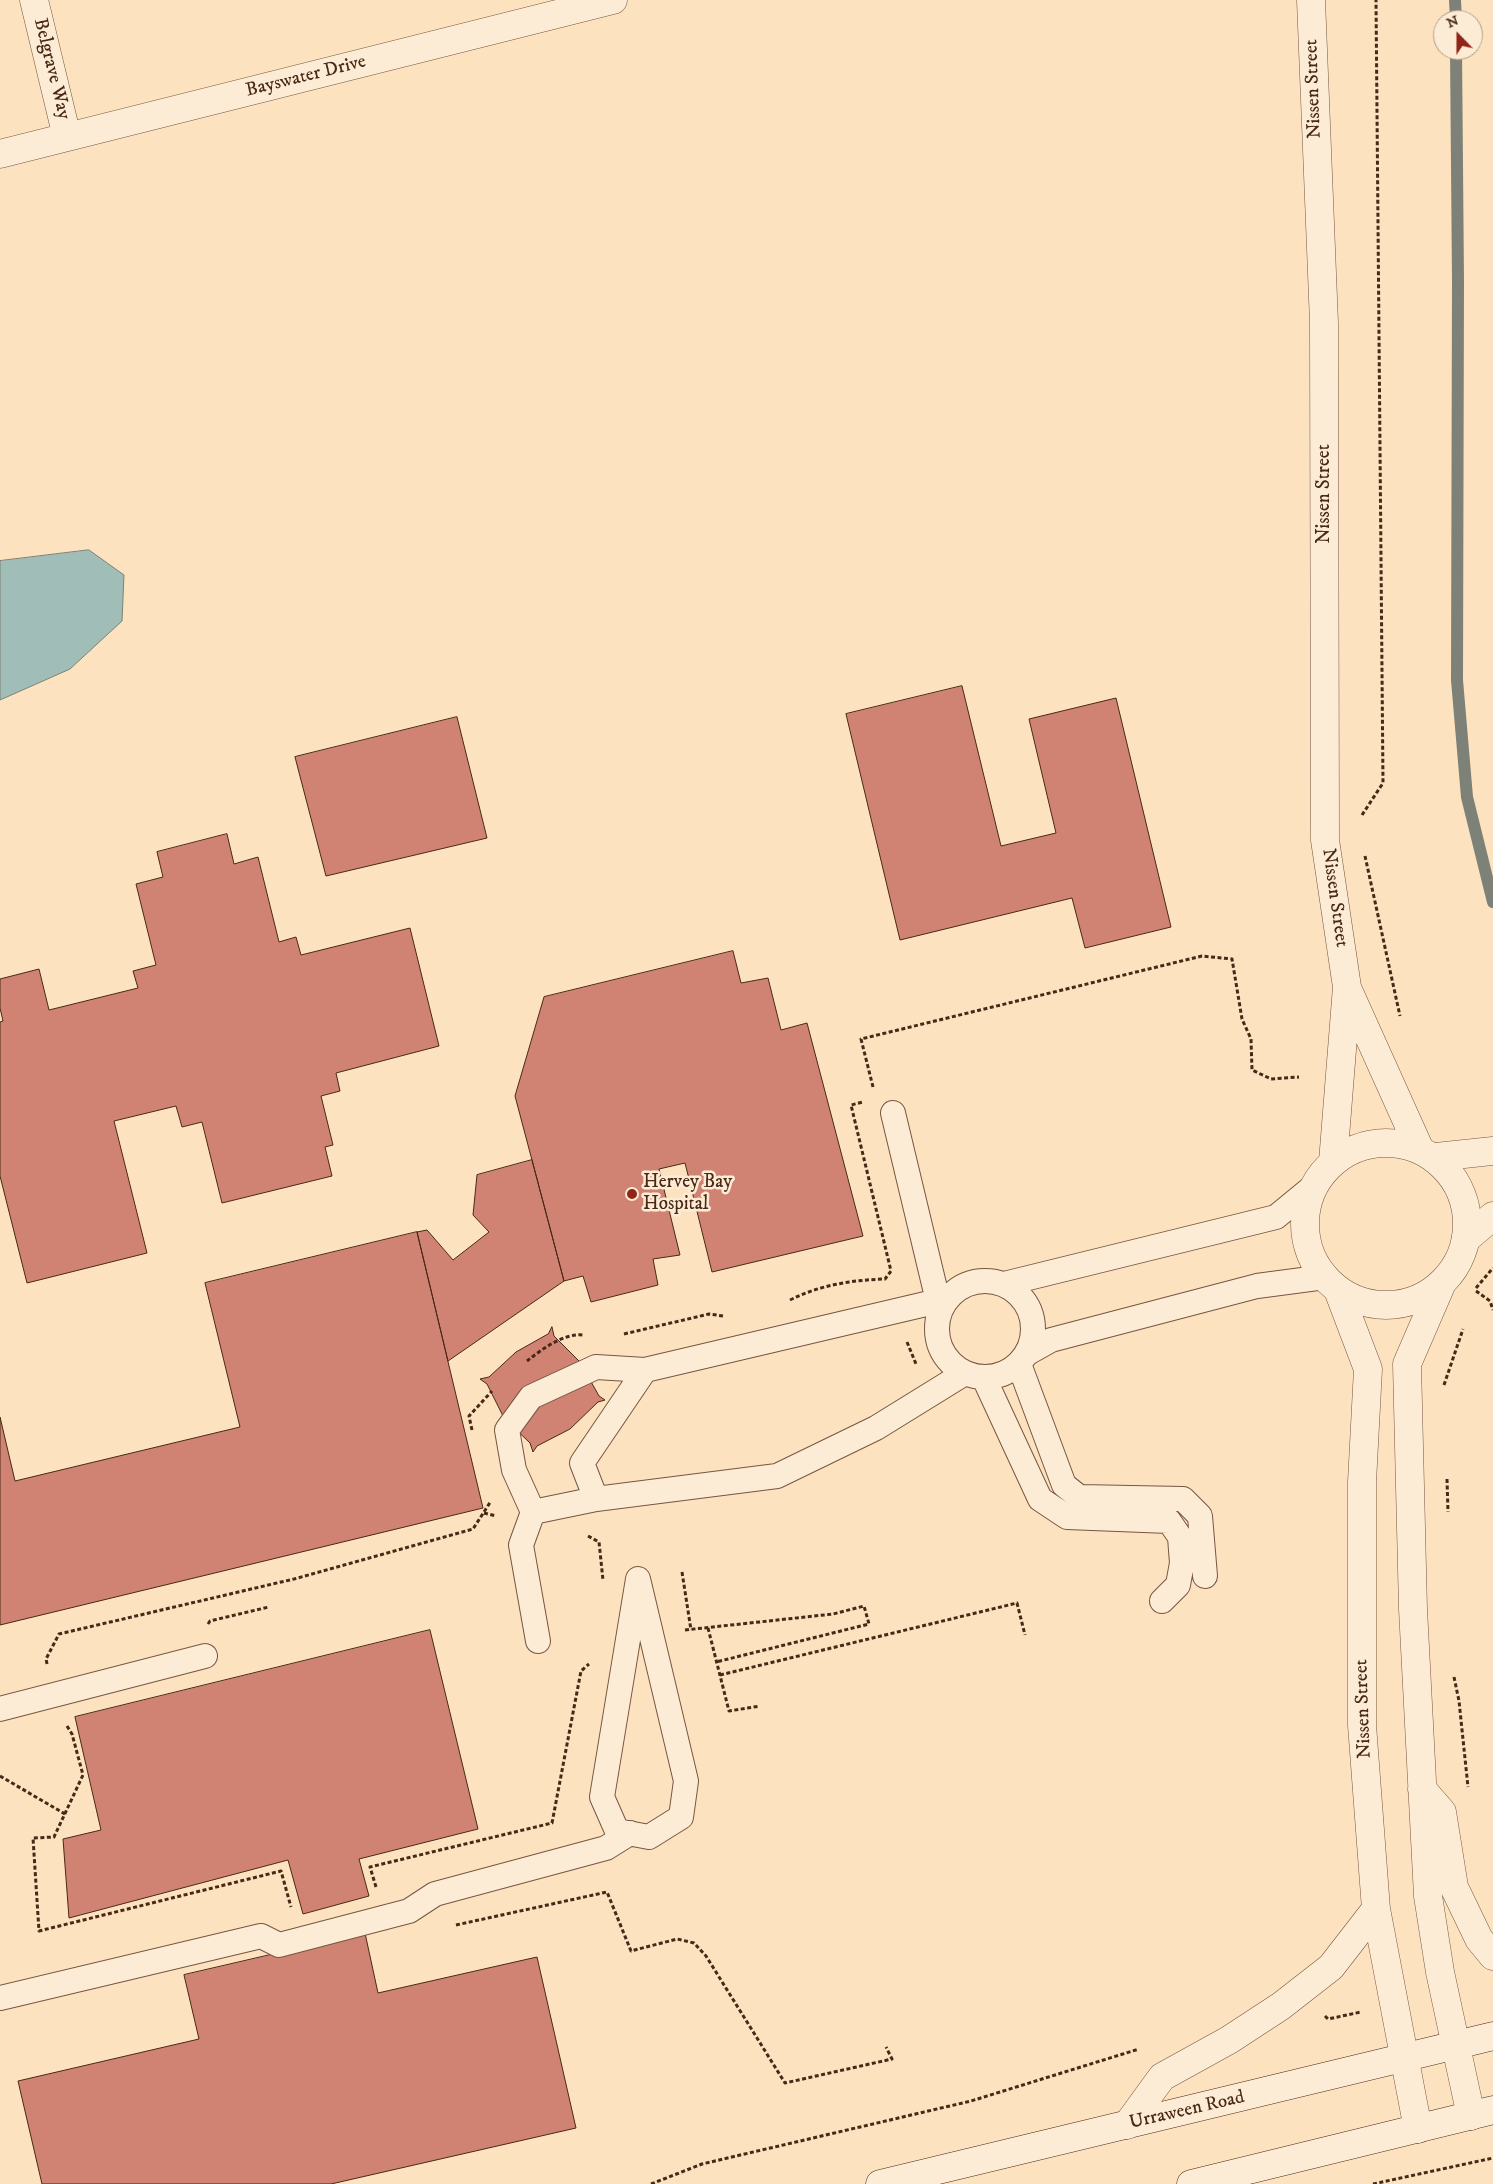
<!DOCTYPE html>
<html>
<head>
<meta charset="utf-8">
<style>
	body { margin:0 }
	#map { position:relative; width:1493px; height:2184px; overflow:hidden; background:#fce2bf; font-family:"IM FELL DW Pica",serif }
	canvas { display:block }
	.north { position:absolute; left:1433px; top:10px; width:50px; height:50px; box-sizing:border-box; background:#fdecd5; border:1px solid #b59e89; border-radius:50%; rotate:338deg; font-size:14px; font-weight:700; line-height:20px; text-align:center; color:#492817 }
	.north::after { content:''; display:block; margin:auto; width:18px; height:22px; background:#8f2418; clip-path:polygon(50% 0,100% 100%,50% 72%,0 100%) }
</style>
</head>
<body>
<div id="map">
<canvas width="1493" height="2184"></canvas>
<div class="north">N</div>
</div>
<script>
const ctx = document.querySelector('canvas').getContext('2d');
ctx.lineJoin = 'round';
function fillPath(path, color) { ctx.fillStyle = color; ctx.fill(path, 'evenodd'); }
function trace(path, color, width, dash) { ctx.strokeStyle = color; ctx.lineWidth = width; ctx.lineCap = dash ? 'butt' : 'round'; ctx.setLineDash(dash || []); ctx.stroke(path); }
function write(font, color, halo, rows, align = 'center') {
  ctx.font = font + ' "IM FELL DW Pica",serif'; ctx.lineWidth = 5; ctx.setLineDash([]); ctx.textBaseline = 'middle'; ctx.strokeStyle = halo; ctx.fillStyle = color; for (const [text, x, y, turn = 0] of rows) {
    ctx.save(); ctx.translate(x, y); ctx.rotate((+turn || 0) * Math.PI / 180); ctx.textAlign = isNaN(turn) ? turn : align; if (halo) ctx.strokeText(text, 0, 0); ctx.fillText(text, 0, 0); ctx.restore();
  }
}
const water = new Path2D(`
	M 89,550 L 124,575 L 122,621 L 70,669 L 0,700 L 0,561 Z`);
fillPath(water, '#a0bdb7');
trace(water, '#7d8177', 1);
trace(new Path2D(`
	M 1455,0 L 1456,20
	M 1456,50 L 1458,281 L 1457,680 L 1467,797 L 1493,902`), '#7d8177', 12);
const building = new Path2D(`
	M 962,686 L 1001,846 L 1056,833 L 1029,719 L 1116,698 L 1171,927 L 1085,948 L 1072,898 L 900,940 L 846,714 Z
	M 457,717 L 487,838 L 326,876 L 295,757 Z
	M 227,834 L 234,864 L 258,857 L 279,942 L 296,937 L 301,955 L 410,928 L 439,1046 L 336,1073 L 340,1091 L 321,1096 L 333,1145 L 325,1147 L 332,1176 L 222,1203 L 202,1122 L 182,1127 L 176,1106 L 114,1121 L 147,1253 L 27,1283 L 0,1176 L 0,1022 L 3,1021 L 0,1008 L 0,979 L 39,969 L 49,1010 L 138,988 L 133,971 L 156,965 L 136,884 L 163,877 L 157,852 Z
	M 733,951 L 741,983 L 768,978 L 781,1030 L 807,1023 L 863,1236 L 712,1272 L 685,1163 L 659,1169 L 680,1255 L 653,1259 L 658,1285 L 591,1302 L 583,1276 L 564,1281 L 515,1096 L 544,997 Z
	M 532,1160 L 564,1281 L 448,1361 L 417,1232 L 427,1230 L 453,1260 L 489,1232 L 473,1215 L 477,1175 Z
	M 417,1232 L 483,1508 L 0,1625 L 0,1417 L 15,1481 L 240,1427 L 205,1283 Z
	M 552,1327 L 554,1336 L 580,1362 L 599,1396 L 605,1400 L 598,1402 L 570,1429 L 537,1446 L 533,1452 L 530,1443 L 504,1418 L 487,1384 L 480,1379 L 489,1377 L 516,1352 L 548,1334 Z
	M 430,1630 L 478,1829 L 359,1859 L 369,1896 L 303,1914 L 288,1860 L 69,1918 L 63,1839 L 101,1830 L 75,1717 Z
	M 365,1933 L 378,1993 L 537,1957 L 576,2128 L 331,2184 L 42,2184 L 18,2081 L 199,2039 L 184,1975 Z`);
fillPath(building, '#d08373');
trace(building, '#492817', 1);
const service = new Path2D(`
	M 893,1113 L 938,1301
	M937 1329a48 48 0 1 1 96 0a48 48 0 1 1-96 0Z
	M 1004,1284 L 1276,1217 L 1315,1185
	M 1026,1354 L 1051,1340 L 1257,1286 L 1325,1277
	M 1019,1364 L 1064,1485 L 1079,1497 L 1183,1499 L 1200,1516 L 1205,1576
	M 645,1370 L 582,1463 L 596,1499 L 777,1476 L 876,1428 L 965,1373
	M 984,1378 L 1040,1499 L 1067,1517 L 1169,1521 L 1180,1537 L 1182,1563 L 1178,1585 L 1162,1601
	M 533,1512 L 596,1499
	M 638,1579 L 686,1781 L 681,1817 L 649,1837 L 617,1831 L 602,1797 Z
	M 538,1641 L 521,1545 L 533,1512 L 514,1470 L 507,1430 L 531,1397 L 596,1367 L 645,1370 L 947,1299
	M 0,1709 L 205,1656
	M 0,1998 L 261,1936 L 279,1945 L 409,1911 L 435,1894 L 606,1848 L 630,1833`);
const minor = new Path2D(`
	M 34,0 L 67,137
	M 0,154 L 613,0
	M 1436,1157 L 1493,1151
	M 1466,1239 L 1493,1216`);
const tertiary = new Path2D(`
	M 1311,0 L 1324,323 L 1325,840 L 1347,987 L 1333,1162
	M 1348,990 L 1420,1150
	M1305 1224a81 81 0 1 1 162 0a81 81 0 1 1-162 0Z
	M 1442,1283 L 1407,1364 L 1413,1609 L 1428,1896 L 1440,1972 L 1471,2116
	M 1338,1290 L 1368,1369 L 1362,1482 L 1362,1725 L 1376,1909 L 1418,2129
	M 1422,1789 L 1442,1812 L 1454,1887 L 1479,1939 L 1493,1956
	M 1127,2125 L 1162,2077 L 1229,2040 L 1281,2006 L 1331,1967 L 1376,1909`);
const secondary = new Path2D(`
	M 880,2184 L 1493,2036
	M 1191,2184 L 1493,2110`);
trace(service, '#765641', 26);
trace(minor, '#765641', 29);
trace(tertiary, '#765641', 29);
trace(secondary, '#492817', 29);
trace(new Path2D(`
	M 1362,815 L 1383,783 L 1376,0
	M 1365,856 L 1400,1016
	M 873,1087 L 861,1039 L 1202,956 L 1232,959 L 1242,1019 L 1251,1039 L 1252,1070 L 1271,1079 L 1299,1077
	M 1476,1288 L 1493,1268
	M 1476,1291 L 1490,1301 L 1493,1310
	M 790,1300 C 820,1285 852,1280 885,1279 L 891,1271 L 851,1105 L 863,1102
	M 624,1334 L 709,1314 L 723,1316
	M 907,1342 L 916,1364
	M 527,1361 C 542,1349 564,1333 583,1335
	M 1444,1385 L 1463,1329
	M 472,1430 L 469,1416 L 492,1391
	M 1447,1479 L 1448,1512
	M 484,1513 L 496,1516
	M 588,1536 L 599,1542 L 603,1580
	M 682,1572 L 691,1630
	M 208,1624 L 210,1621 L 269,1607
	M 708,1628 L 729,1711 L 760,1706
	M 685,1630 L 833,1614 L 864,1606 L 869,1624 L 716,1662
	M 47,1664 L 46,1659 L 59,1634 L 294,1579 L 473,1529 L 491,1501
	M 720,1675 L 1017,1603 L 1025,1635
	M 1454,1677 L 1459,1701 L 1468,1787
	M 67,1726 L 72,1734 L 83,1775 L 54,1837 L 33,1838 L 39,1931 L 281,1871 L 291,1907
	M 0,1776 L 65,1814
	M 376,1887 L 370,1867 L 552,1823 L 581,1671 L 589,1664
	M 456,1925 L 607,1892 L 631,1951 L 677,1939 L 694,1943 L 706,1956 L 785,2083 L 892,2059 L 886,2047
	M 1325,2016 L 1328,2019 L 1361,2012
	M 651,2184 L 702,2164 L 971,2101 L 1139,2049
	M 1373,2184 L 1493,2158`), '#492817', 3, [4, 2.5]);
trace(service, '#fdecd5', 24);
trace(minor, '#fdecd5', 28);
trace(tertiary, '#fdecd5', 28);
trace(secondary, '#fdecd5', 28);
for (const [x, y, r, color] of [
	[632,1194,6,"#8f2418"]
]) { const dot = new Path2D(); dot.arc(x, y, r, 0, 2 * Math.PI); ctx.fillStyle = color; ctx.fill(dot); trace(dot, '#fdecd5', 2); }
write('19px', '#492817', '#fdecd5', [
	["Belgrave Way",51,69,76],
	["Bayswater Drive",306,77,-14],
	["Nissen Street",1314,89,-92],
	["Nissen Street",1325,494,-90],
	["Nissen Street",1334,898,82],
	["Nissen Street",1364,1709,-92],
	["Urraween Road",1187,2111,-13]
]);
write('19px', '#492817', '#fdecd5', [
	["Hervey Bay",643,1183],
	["Hospital",643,1205]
], 'left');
</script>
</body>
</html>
